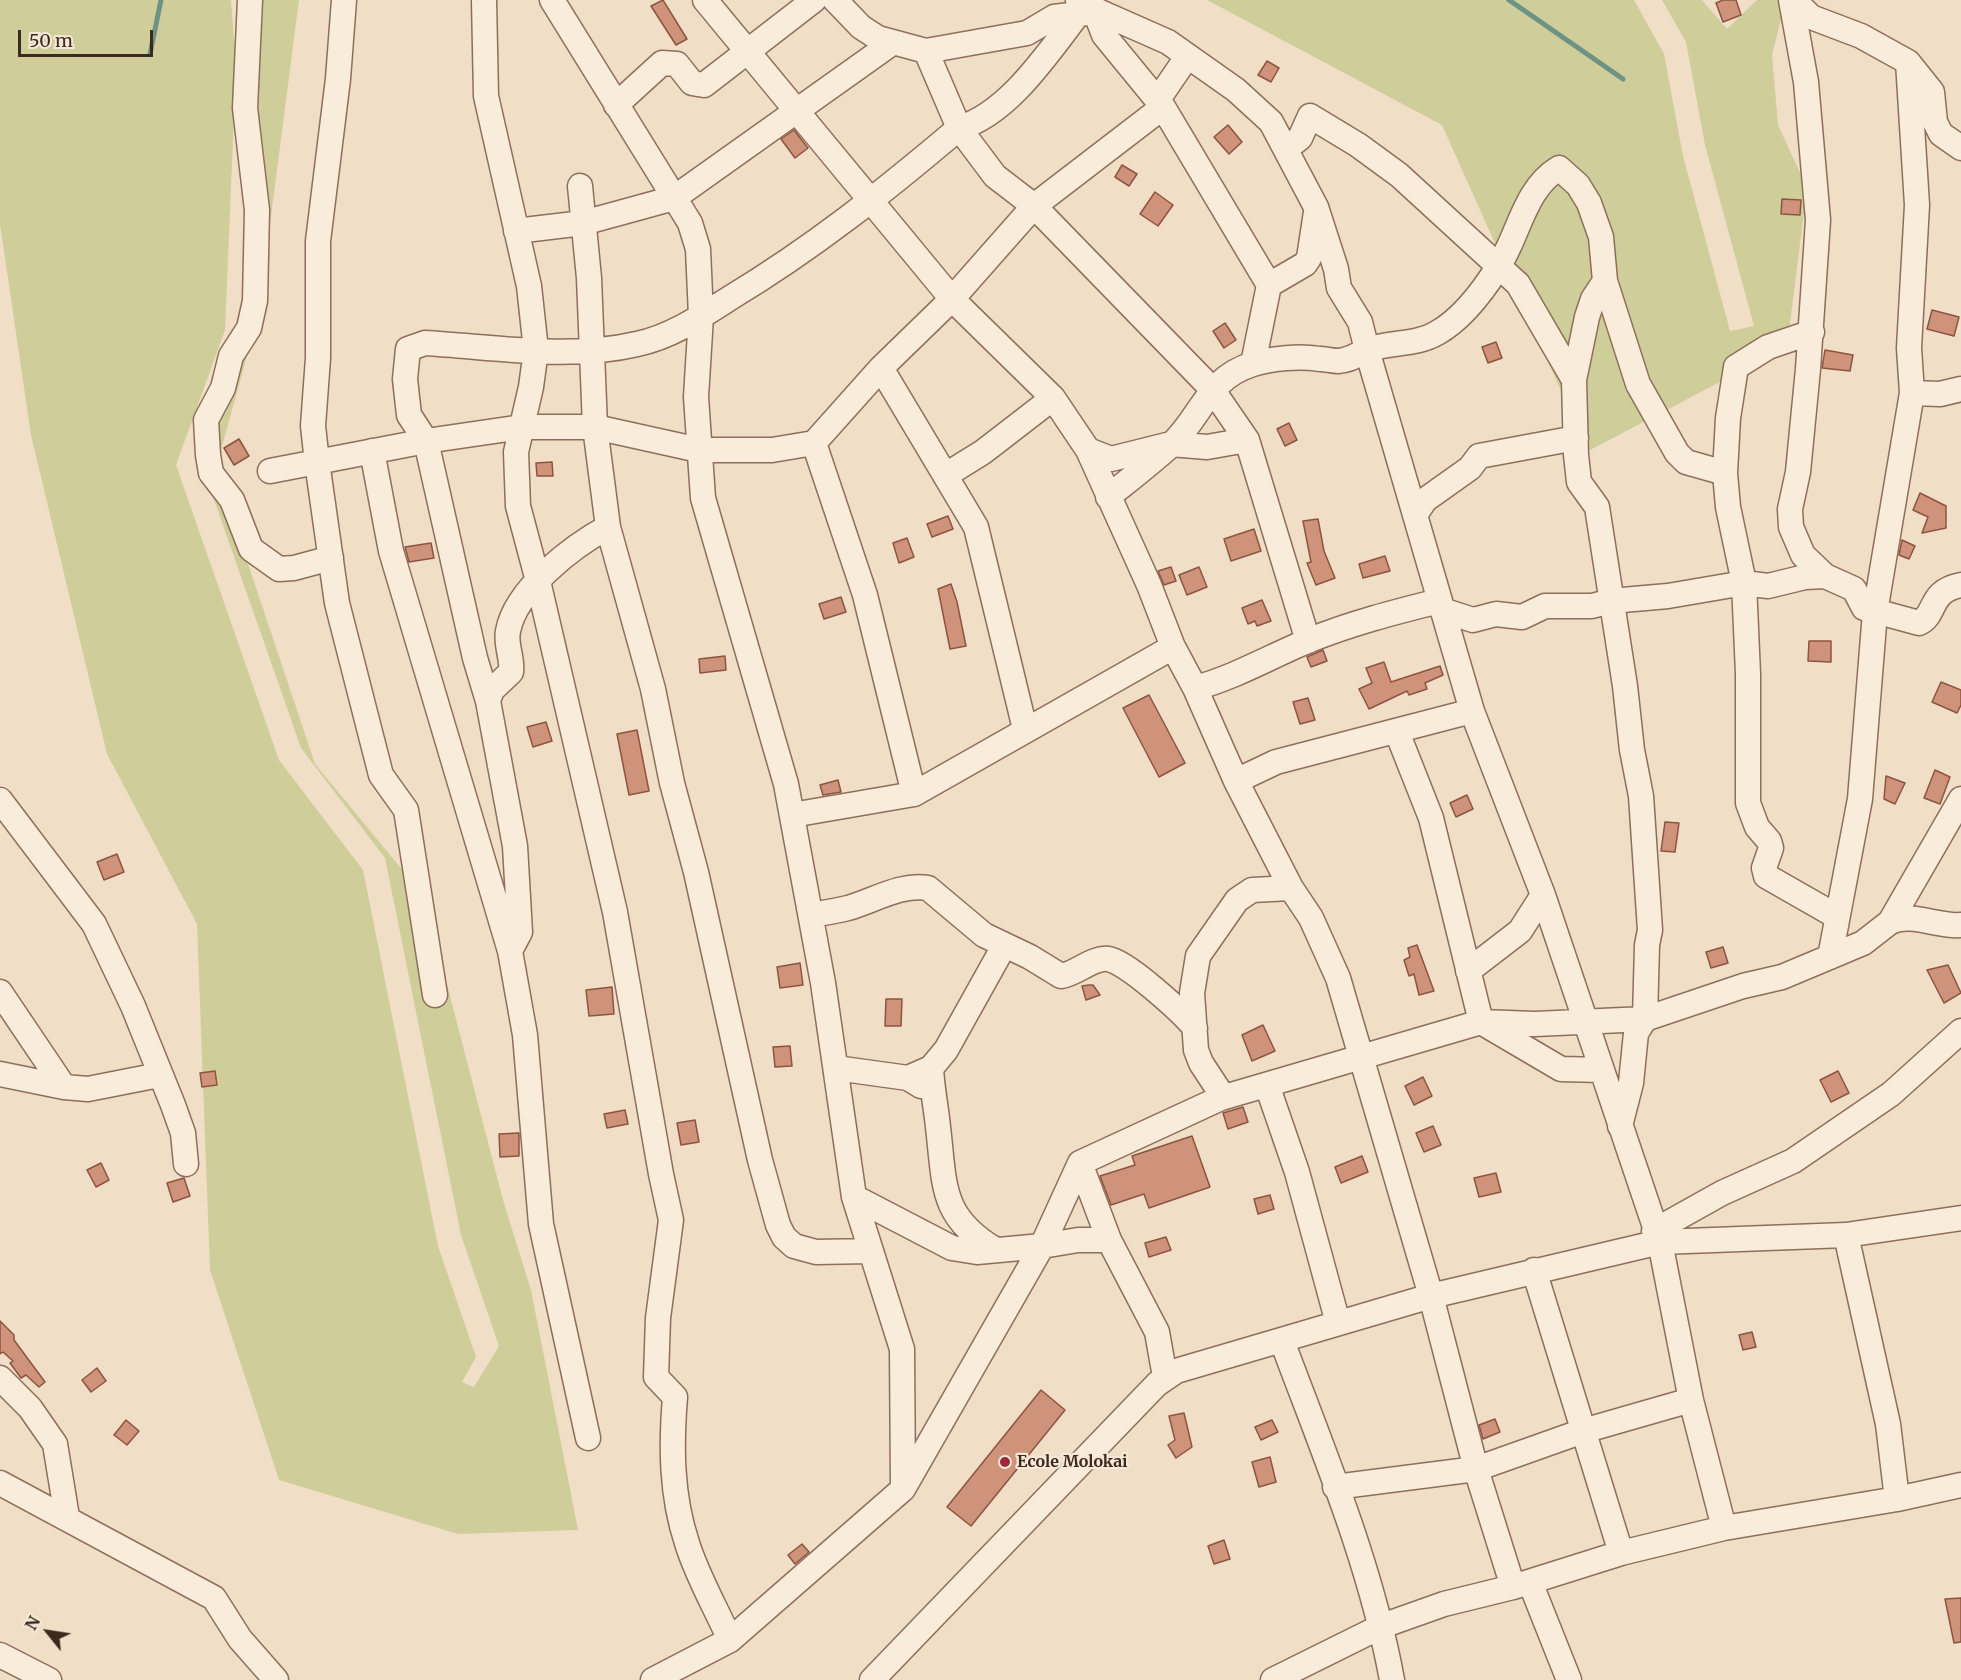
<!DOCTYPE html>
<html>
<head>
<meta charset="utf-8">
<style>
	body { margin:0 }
	#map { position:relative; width:1961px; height:1680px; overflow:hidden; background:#f0dec7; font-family:Merriweather,serif }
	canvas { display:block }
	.north { position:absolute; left:18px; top:1602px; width:60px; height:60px; -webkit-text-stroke:4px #f7e9d7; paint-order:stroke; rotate:300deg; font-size:16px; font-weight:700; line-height:24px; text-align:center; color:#3c291f }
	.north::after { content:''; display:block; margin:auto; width:21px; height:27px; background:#3c291f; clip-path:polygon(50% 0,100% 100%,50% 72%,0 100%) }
	.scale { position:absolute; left:18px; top:30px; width:135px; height:27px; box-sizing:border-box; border:3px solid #3c291f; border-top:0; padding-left:8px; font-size:18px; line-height:21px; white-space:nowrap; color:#3c291f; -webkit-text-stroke:4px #f7e9d7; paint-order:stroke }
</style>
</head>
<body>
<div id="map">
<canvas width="1961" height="1680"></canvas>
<div class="north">N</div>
<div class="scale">50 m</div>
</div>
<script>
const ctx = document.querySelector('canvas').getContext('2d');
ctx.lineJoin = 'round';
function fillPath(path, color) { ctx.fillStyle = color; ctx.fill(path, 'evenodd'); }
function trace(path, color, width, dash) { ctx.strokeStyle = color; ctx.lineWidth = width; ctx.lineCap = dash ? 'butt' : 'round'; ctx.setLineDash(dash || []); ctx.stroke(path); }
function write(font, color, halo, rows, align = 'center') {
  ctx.font = font + ' Merriweather,serif'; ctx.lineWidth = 4.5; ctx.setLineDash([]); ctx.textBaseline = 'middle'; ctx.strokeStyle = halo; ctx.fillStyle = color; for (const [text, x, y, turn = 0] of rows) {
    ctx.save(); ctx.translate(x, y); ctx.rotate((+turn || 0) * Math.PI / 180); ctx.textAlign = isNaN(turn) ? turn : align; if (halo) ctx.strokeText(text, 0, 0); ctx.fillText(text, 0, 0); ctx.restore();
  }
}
fillPath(new Path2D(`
	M 0,0 L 231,0 L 236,67 L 225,330 L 176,465 L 279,760 L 363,870 L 438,1246 L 476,1357 L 462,1382 L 474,1387 L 499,1346 L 461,1235 L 385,858 L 301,748 L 198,454 L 247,319 L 254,0 L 299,0 L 258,316 L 216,468 L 315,764 L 424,896 L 503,1200 L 531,1290 L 578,1530 L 458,1534 L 279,1480 L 210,1270 L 197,924 L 107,754 L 31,435 L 0,224 Z
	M 1207,0 L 1634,0 L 1664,54 L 1683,156 L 1730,331 L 1754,326 L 1705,145 L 1686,42 L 1662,0 L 1702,0 L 1727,29 L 1757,0 L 1786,0 L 1772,55 L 1778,125 L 1807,188 L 1787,347 L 1588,451 L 1442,125 Z`), '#cfce9a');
trace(new Path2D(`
	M 1509,0 L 1623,79
	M 150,54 L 161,0`), '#6e9385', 5);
const building = new Path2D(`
	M 663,0 L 687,39 L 676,45 L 651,6 Z
	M 1723,0 L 1736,0 L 1741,15 L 1723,22 L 1716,3 Z
	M 1267,61 L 1279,68 L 1271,82 L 1258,75 Z
	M 1228,125 L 1242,142 L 1229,154 L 1214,137 Z
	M 794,130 L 808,148 L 795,158 L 781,139 Z
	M 1122,165 L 1137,174 L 1129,186 L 1115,177 Z
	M 1155,192 L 1173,205 L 1158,226 L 1140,214 Z
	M 1782,199 L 1801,200 L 1800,215 L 1781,214 Z
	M 1932,310 L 1959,317 L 1954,336 L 1927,329 Z
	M 1225,323 L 1236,340 L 1224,348 L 1213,331 Z
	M 1496,342 L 1502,358 L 1488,363 L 1482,347 Z
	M 1825,350 L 1853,355 L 1850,371 L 1822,368 Z
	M 1289,423 L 1297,440 L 1285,446 L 1277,429 Z
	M 239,439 L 249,456 L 234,465 L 224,448 Z
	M 552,462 L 553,476 L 537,476 L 536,463 Z
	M 1920,493 L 1946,506 L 1946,528 L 1922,533 L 1928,517 L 1913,510 Z
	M 948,516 L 953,529 L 932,537 L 927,524 Z
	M 1318,519 L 1324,551 L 1335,578 L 1316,585 L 1307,563 L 1311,562 L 1303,521 Z
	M 1254,529 L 1261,551 L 1231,561 L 1224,539 Z
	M 907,538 L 914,557 L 899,563 L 893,543 Z
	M 1902,540 L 1915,546 L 1909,559 L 1899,555 Z
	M 431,543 L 434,558 L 409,562 L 405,547 Z
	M 1385,556 L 1390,571 L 1363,578 L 1359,564 Z
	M 1171,567 L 1176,581 L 1164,585 L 1158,571 Z
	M 1199,567 L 1207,587 L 1187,595 L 1179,575 Z
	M 951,584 L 957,602 L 966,646 L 950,649 L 938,589 Z
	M 841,597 L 846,612 L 824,619 L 819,604 Z
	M 1262,600 L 1271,621 L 1257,626 L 1255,621 L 1248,624 L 1242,608 Z
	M 1809,641 L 1831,641 L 1831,662 L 1808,661 Z
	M 1323,650 L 1327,661 L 1311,667 L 1307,657 Z
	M 725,656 L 726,670 L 700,673 L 699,659 Z
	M 1384,662 L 1391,682 L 1440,666 L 1443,675 L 1425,683 L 1427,689 L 1409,695 L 1407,691 L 1369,709 L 1359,689 L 1372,683 L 1366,668 Z
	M 1941,682 L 1961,690 L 1961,705 L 1957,713 L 1932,702 Z
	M 1149,695 L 1185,763 L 1159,777 L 1123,708 Z
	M 1308,698 L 1315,720 L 1300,724 L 1293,702 Z
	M 546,722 L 552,741 L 533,747 L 527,727 Z
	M 637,730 L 649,791 L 629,795 L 617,734 Z
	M 1935,770 L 1950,777 L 1940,804 L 1924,798 Z
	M 1886,776 L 1905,783 L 1895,804 L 1884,799 Z
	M 838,780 L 841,792 L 823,795 L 820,785 Z
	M 1467,795 L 1473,809 L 1456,817 L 1450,803 Z
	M 1665,822 L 1679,823 L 1675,852 L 1661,851 Z
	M 117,854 L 124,872 L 104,880 L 97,862 Z
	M 1417,945 L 1434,991 L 1419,995 L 1414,974 L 1409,976 L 1404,960 L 1410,957 L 1408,948 Z
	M 1723,947 L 1728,963 L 1711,968 L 1706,952 Z
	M 800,963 L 803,985 L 780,988 L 777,967 Z
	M 1948,965 L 1961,993 L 1944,1003 L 1927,970 Z
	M 1089,985 L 1093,985 L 1100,995 L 1086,1000 L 1082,986 Z
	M 612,987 L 614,1014 L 589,1016 L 586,990 Z
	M 886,999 L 902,999 L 901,1026 L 885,1026 Z
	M 1263,1025 L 1275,1051 L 1252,1061 L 1242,1035 Z
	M 790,1046 L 792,1066 L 775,1067 L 773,1047 Z
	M 215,1071 L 217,1085 L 202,1087 L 200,1073 Z
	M 1838,1071 L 1849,1093 L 1831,1102 L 1820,1080 Z
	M 1423,1077 L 1432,1096 L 1414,1105 L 1405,1086 Z
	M 1243,1107 L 1248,1122 L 1228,1129 L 1223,1113 Z
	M 625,1110 L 628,1124 L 607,1128 L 604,1114 Z
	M 695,1120 L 699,1142 L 681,1145 L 677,1123 Z
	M 1433,1126 L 1441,1145 L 1424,1152 L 1416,1133 Z
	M 519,1133 L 519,1156 L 500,1157 L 499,1134 Z
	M 1192,1136 L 1210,1187 L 1149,1208 L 1144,1194 L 1111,1205 L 1100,1176 L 1135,1165 L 1132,1156 Z
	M 1362,1156 L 1368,1172 L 1341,1183 L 1335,1167 Z
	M 101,1163 L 109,1180 L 96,1187 L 87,1170 Z
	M 1496,1173 L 1501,1192 L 1479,1197 L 1474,1178 Z
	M 184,1178 L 190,1196 L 173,1202 L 167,1183 Z
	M 1270,1195 L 1274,1209 L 1258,1214 L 1254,1199 Z
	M 1166,1237 L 1171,1250 L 1149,1257 L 1145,1243 Z
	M 0,1321 L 14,1335 L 14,1340 L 45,1382 L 39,1387 L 26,1375 L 21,1378 L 10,1363 L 13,1361 L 3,1352 L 0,1354 Z
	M 1752,1332 L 1756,1347 L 1743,1350 L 1739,1335 Z
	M 97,1368 L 106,1381 L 91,1392 L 82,1380 Z
	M 1041,1390 L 1065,1410 L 971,1526 L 947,1507 Z
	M 1184,1413 L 1192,1447 L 1176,1458 L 1168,1445 L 1175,1440 L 1169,1416 Z
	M 1495,1419 L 1500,1432 L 1483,1439 L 1479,1425 Z
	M 126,1420 L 139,1431 L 127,1445 L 114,1435 Z
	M 1272,1420 L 1278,1432 L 1261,1440 L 1255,1427 Z
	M 1270,1457 L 1276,1482 L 1259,1487 L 1252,1462 Z
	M 1224,1540 L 1230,1559 L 1214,1564 L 1208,1546 Z
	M 802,1544 L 809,1552 L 795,1564 L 788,1555 Z
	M 1961,1598 L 1961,1642 L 1954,1643 L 1945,1599 Z`);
fillPath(building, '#cf937b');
trace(building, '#8d5440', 1.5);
const minor = new Path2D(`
	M 250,0 L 245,108 L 257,210 L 255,301 L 249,328 L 231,356 L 223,388 L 206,420 L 208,455 L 211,473 L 232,500 L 251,549 L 279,569 L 294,568 L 331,558
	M 344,0 L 338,79 L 318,241 L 318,358 L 313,426 L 317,462 L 337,603 L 381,775 L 406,810 L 435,995
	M 484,0 L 486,96 L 529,286 L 536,350 L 531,387 L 516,452 L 518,506 L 538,581 L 615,912 L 661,1174 L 671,1220 L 658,1318 L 656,1377 L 675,1397 C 671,1446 671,1495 687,1543 C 697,1576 716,1608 730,1640
	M 552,0 L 690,223 L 698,249 L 701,316 L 696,397 L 703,498 L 786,784 L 823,983 L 854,1197 L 902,1349 L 903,1488
	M 705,0 L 952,299 L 1053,398 L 1088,450 L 1149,585 L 1173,647 L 1195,688 L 1236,781 L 1291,888 L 1311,918 L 1338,978 L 1431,1296 L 1476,1469 L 1513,1587
	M 835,0 L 861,27 L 878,38 L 926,51 L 1027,33 L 1054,17 L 1078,14
	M 1078,0 L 1100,12 L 1168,42 L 1236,90 L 1271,122 L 1316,207 L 1336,269 L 1339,288 L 1360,322 L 1367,350 L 1472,711 L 1543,895 L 1660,1242 L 1691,1400 L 1724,1528
	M 1791,0 L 1806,82 L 1818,220 L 1808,369 L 1798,472 L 1790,509 L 1791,527 L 1803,555 L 1825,576
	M 1794,0 L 1811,17 L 1861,36 L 1908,62 L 1932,92 L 1935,122 L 1941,134 L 1961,148
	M 926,51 L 959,128 L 995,176 L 1034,206 L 1212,389 L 1247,440 L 1308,641
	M 1157,101 L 1187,57
	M 616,105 L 662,63 L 677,64 L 692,83 L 704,85 L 814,0
	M 1287,148 L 1300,138 L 1310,116 L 1358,145 L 1399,175 L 1518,284 L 1574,380
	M 580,186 L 589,278 L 595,427 L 608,527 L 653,689 L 672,783 L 696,872 L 760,1160 L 778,1225 L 784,1237 L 794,1246 L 816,1252 L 871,1251
	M 516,231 L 583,223 L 674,198 L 892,43
	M 1605,281 L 1593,299 L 1587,317 L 1574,380 L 1576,455 L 1579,482 L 1597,507 L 1625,686 L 1632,750 L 1641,796 L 1650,930 L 1647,945 L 1645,1019 L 1636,1033 L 1631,1083 L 1620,1126
	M 1269,285 L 1305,264 L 1309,258 L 1316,212
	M 1812,332 L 1768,347 L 1736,367 L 1728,418 L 1725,473 L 1728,507 L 1744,583 L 1748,674 L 1748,803 L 1757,827 L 1769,841 L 1771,848 L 1764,868 L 1766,876 L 1836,916
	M 881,368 L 976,527 L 1025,729
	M 1912,393 L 1940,394 L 1961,389
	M 814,443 L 865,595 L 914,794
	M 1088,450 L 1111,459 L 1171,444 L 1207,447 L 1247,440
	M 372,451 L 391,551 L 510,951 L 525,1035 L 541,1224 L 588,1438
	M 270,471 L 426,441 L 522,427 L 595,427 L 699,450 L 772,450 L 814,443 L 881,368 L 952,299 L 1034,206 L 1163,107
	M 946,475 L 983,452 L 1053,398
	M 1108,497 C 1129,480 1151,463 1171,445 C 1203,415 1206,379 1253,364 C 1273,358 1299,356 1320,359 C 1326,359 1332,361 1338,361 C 1351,360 1356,355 1367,350 C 1390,341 1415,346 1437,333 C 1462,319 1483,291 1498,267 C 1519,235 1524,189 1559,168 L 1578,185 L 1589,203 L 1601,237 L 1605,281 L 1638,384 L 1677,453 L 1686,462 L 1725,473
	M 1415,515 L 1425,500 L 1470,468 L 1479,456 L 1576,438
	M 1442,610 L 1473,620 L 1496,614 L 1522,617 L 1545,606 L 1592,606 L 1611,601 L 1668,596 L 1744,583 L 1768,586 L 1805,577 L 1825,576 L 1854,589 L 1864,608 L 1919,623 C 1937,615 1928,591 1961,585
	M 1195,688 C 1236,677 1271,656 1310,640 C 1352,623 1395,612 1439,601
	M 488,701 L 475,658 L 426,441 L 409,415 L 405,379 L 408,349 L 425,343 C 494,347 569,360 637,344 C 671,337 702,316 730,298 C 813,248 886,190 959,128 C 1008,114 1048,53 1078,14 L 1100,12 L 1099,22 L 1104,35 L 1163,107 L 1269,285 L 1253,364
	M 1397,732 L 1431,818 L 1481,1022 L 1561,1069 L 1601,1070
	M 1236,781 L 1276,762 L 1472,711
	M 0,800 L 94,924 L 133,1006 L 173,1105 L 183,1133 L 186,1164
	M 792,815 L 914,794 L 1173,647
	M 811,915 C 823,913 836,911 848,908 C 873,901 902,883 928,888 L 984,935 L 1030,957 L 1061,976 C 1076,974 1093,957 1108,959 C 1126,961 1183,1013 1195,1028
	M 1890,922 C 1913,912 1936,927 1961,925
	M 510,951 L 520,932 L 515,846 L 488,701 L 492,690 L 511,672 C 513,658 505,645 508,631 C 516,589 573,546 608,527
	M 1830,957 L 1860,799 L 1875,612 L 1912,393 L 1909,348 L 1917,205 L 1908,62
	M 1468,971 L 1520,931 L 1543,895
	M 0,992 L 64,1087
	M 836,1068 L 908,1078 L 921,1086
	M 931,1068 C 932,1088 936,1107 938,1127 C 945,1186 940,1217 996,1250
	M 0,1074 L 64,1087 L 88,1089 L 159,1075
	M 908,1078 L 931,1068 L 946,1050 L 1004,946
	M 1267,1085 L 1297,1172 L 1338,1323
	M 1221,1098 L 1220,1092 L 1201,1063 L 1196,1050 L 1192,993 L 1198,956 L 1237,900 L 1252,890 L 1291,888
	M 1080,1163 L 1109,1240 L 1157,1332 L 1165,1377
	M 854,1197 L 952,1248 L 977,1252 L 1042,1246 L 1078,1240 L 1109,1240
	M 1654,1231 L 1722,1193 L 1793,1161 L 1891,1094 L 1961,1031
	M 1846,1235 L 1888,1424 L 1897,1499
	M 1534,1270 L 1621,1553
	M 1282,1341 C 1323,1451 1371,1564 1392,1680
	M 0,1378 L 30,1408 L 55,1444 L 67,1517
	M 0,1483 L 214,1598 L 240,1639 L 276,1680
	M 1335,1487 L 1476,1469 L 1583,1431 L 1691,1400
	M 1530,1582 L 1569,1680
	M 0,1655 L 49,1680
	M 653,1680 L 730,1640 L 903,1489 L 1042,1246 L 1080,1163 L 1221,1098 L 1481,1022 L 1535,1024 L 1645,1019 L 1743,986 L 1782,977 L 1863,943 L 1890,922 L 1961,799
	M 872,1680 L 1157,1384 L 1176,1371 L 1431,1296 L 1660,1242 L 1846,1235 L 1961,1218
	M 1273,1680 L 1382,1626 L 1444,1604 L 1513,1587 L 1621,1553 L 1724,1528 L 1897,1499 L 1961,1485`);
trace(minor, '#8d6f5b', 27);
trace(minor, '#faecdb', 24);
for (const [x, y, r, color] of [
	[1005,1462,6,"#9e293a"]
]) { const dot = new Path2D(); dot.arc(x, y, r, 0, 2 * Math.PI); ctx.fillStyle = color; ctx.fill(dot); trace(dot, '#f7e9d7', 2); }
write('bold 16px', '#3c291f', '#f7e9d7', [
	["Ecole Molokai",1017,1462]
], 'left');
</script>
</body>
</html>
